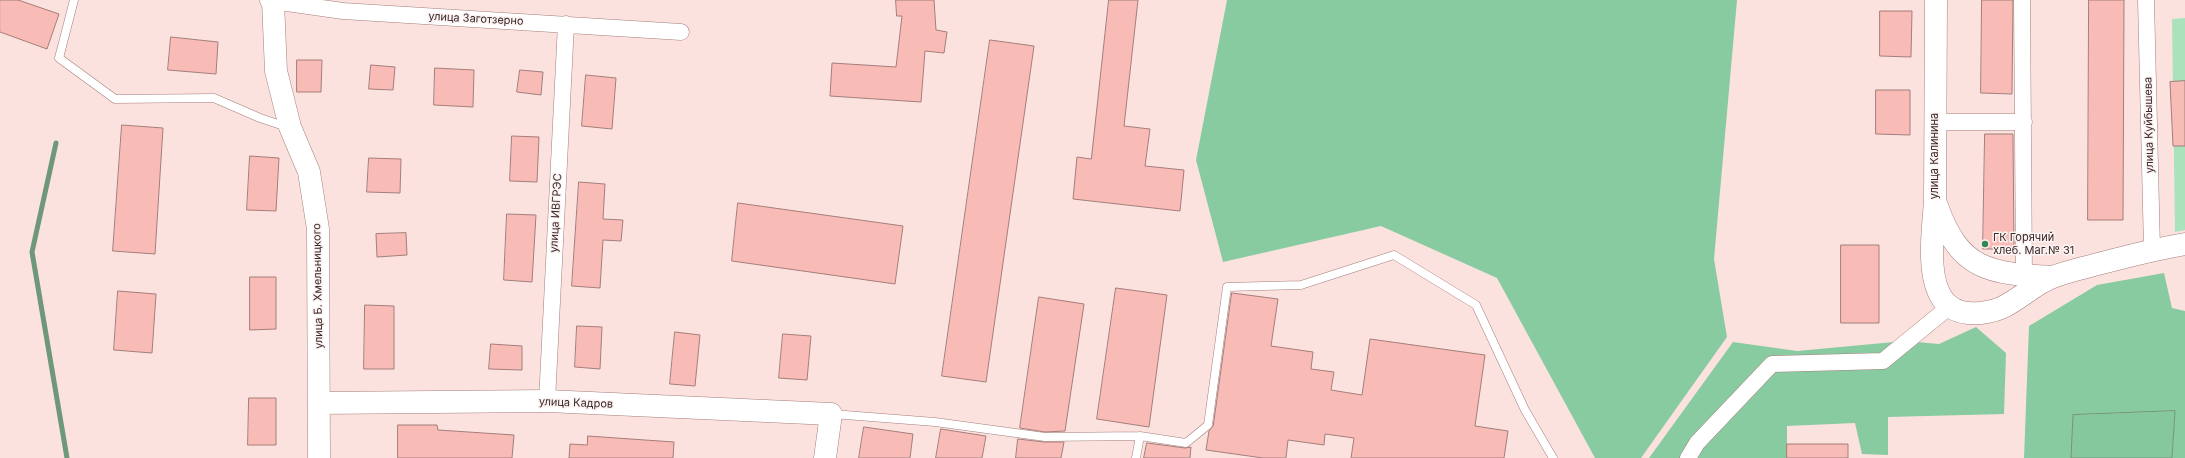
<!DOCTYPE html>
<html>
<head>
<meta charset="utf-8">
<style>
	body { margin:0 }
	canvas { display:block; background:#fbe2df }
</style>
</head>
<body>
<canvas width="2185" height="458"></canvas>
<script>
const ctx = document.querySelector('canvas').getContext('2d');
ctx.lineJoin = 'round';
function fillPath(path, color) { ctx.fillStyle = color; ctx.fill(path, 'evenodd'); }
function trace(path, color, width, dash) { ctx.strokeStyle = color; ctx.lineWidth = width; ctx.lineCap = dash ? 'butt' : 'round'; ctx.setLineDash(dash || []); ctx.stroke(path); }
function write(font, color, halo, rows, align = 'center') {
  ctx.font = font + ' Inter,sans-serif'; ctx.lineWidth = 3; ctx.setLineDash([]); ctx.textBaseline = 'middle'; ctx.strokeStyle = halo; ctx.fillStyle = color; for (const [text, x, y, turn = 0] of rows) {
    ctx.save(); ctx.translate(x, y); ctx.rotate((+turn || 0) * Math.PI / 180); ctx.textAlign = isNaN(turn) ? turn : align; if (halo) ctx.strokeText(text, 0, 0); ctx.fillText(text, 0, 0); ctx.restore();
  }
}
fillPath(new Path2D(`
	M 2185,18 L 2185,230 L 2175,232 L 2172,19 Z`), '#aae2bc');
fillPath(new Path2D(`
	M 1227,0 L 1737,0 L 1714,259 L 1727,337 L 1641,458 L 1595,458 L 1497,278 L 1381,226 L 1223,262 L 1196,160 Z
	M 2164,273 L 2172,308 L 2185,311 L 2185,458 L 2172,458 L 2175,411 L 2074,415 L 2071,458 L 2024,458 L 2029,326 L 2097,285 Z
	M 1976,327 L 2006,353 L 2004,414 L 1888,417 L 1888,455 L 1862,454 L 1855,423 L 1787,426 L 1787,458 L 1649,458 L 1733,342 L 1797,351 L 1905,341 L 1939,344 Z`), '#89cba0');
const water = new Path2D(`
	M 2175,411 L 2172,458 L 2071,458 L 2073,415 Z`);
fillPath(water, '#86c89d');
trace(water, '#6f987a', 1);
trace(new Path2D(`
	M 56,143 L 32,252 L 67,458`), '#6f987a', 5);
const building = new Path2D(`
	M 0,0 L 18,0 L 59,14 L 47,49 L 0,32 Z
	M 896,0 L 934,0 L 936,30 L 947,32 L 944,53 L 925,51 L 921,102 L 830,96 L 832,63 L 896,67 L 902,16 L 897,16 Z
	M 1109,0 L 1138,0 L 1124,126 L 1150,129 L 1145,166 L 1184,170 L 1180,211 L 1073,199 L 1077,157 L 1091,159 Z
	M 1982,0 L 2013,0 L 2012,94 L 1981,93 Z
	M 2089,0 L 2124,0 L 2123,220 L 2088,220 Z
	M 1880,11 L 1912,11 L 1911,57 L 1880,56 Z
	M 171,37 L 218,42 L 216,74 L 168,70 Z
	M 990,40 L 1034,46 L 986,382 L 942,376 Z
	M 297,60 L 322,60 L 321,92 L 297,92 Z
	M 371,65 L 395,67 L 393,90 L 369,89 Z
	M 435,68 L 474,70 L 473,107 L 434,105 Z
	M 520,70 L 543,72 L 541,95 L 517,92 Z
	M 586,75 L 616,78 L 612,129 L 582,126 Z
	M 2185,81 L 2185,146 L 2173,146 L 2170,82 Z
	M 1876,90 L 1910,90 L 1910,135 L 1876,134 Z
	M 122,125 L 163,128 L 155,254 L 113,251 Z
	M 1985,134 L 2013,134 L 2014,249 L 1983,249 Z
	M 512,136 L 539,137 L 537,182 L 510,181 Z
	M 250,156 L 279,158 L 276,211 L 247,210 Z
	M 369,158 L 401,159 L 400,193 L 367,192 Z
	M 579,182 L 605,184 L 603,219 L 623,220 L 621,241 L 603,240 L 600,288 L 572,286 Z
	M 738,203 L 903,226 L 895,284 L 732,261 Z
	M 507,214 L 536,215 L 532,282 L 504,280 Z
	M 406,233 L 407,255 L 377,257 L 376,234 Z
	M 1841,245 L 1879,245 L 1879,323 L 1841,323 Z
	M 250,277 L 276,277 L 276,329 L 250,330 Z
	M 1116,288 L 1167,295 L 1149,427 L 1097,419 Z
	M 118,291 L 156,294 L 152,353 L 114,350 Z
	M 1232,293 L 1278,299 L 1271,346 L 1313,352 L 1311,369 L 1334,372 L 1331,390 L 1362,395 L 1370,339 L 1485,355 L 1475,426 L 1508,431 L 1504,458 L 1351,458 L 1354,438 L 1325,434 L 1324,445 L 1288,440 L 1286,458 L 1263,458 L 1206,450 L 1209,431 L 1213,426 Z
	M 1039,297 L 1084,304 L 1065,431 L 1045,432 L 1020,428 Z
	M 365,305 L 394,306 L 394,369 L 364,369 Z
	M 577,326 L 602,327 L 600,369 L 575,367 Z
	M 675,332 L 700,335 L 695,386 L 670,384 Z
	M 783,334 L 811,336 L 807,380 L 779,378 Z
	M 491,344 L 522,346 L 522,370 L 489,369 Z
	M 249,398 L 276,398 L 276,445 L 248,445 Z
	M 398,425 L 437,425 L 438,430 L 514,435 L 512,458 L 398,458 Z
	M 864,427 L 913,434 L 910,458 L 859,458 Z
	M 941,429 L 986,436 L 982,458 L 936,458 Z
	M 588,436 L 674,442 L 673,458 L 569,458 L 570,444 L 587,445 Z
	M 1018,439 L 1044,442 L 1064,442 L 1061,458 L 1016,458 Z
	M 1147,443 L 1185,448 L 1191,447 L 1190,458 L 1144,458 Z
	M 1787,444 L 1848,444 L 1848,458 L 1787,458 Z`);
fillPath(building, '#f9bbb5');
trace(building, '#a47e7b', 1);
const lane = new Path2D(`
	M 74,0 L 59,58 L 115,99 L 214,98 L 260,118 L 287,127
	M 832,414 L 935,422 L 1045,437 L 1140,436 L 1186,443 L 1208,425 L 1227,287 L 1301,285 L 1394,255 L 1476,305 L 1525,410 L 1553,458
	M 1136,458 L 1140,436`);
const street = new Path2D(`
	M 2022,0 L 2024,275
	M 2146,0 L 2152,249
	M 273,1 L 343,11 L 681,32
	M 1936,122 L 2024,122
	M 547,401 L 566,24
	M 1688,458 L 1697,443 L 1772,364 L 1883,361 L 1949,307`);
const secondary = new Path2D(`
	M 271,0 L 273,1 L 276,71 L 290,127 L 309,172 L 318,229 L 319,458
	M 1936,0 L 1935,201 C 1933,235 1920,309 1968,313 C 1979,314 1991,312 2001,308 C 2019,300 2034,284 2053,277 C 2066,272 2080,269 2094,265 C 2124,257 2154,249 2185,244
	M 1937,206 C 1960,271 1989,273 2052,277
	M 320,403 L 547,401 L 831,414 L 825,458`);
trace(lane, '#a47e7b', 9);
trace(street, '#a47e7b', 17);
trace(secondary, '#a47e7b', 23);
trace(lane, '#fff', 8);
trace(street, '#fff', 16);
trace(secondary, '#fff', 22);
for (const [x, y, r, color] of [
	[1985,244,4,"#358657"]
]) { const dot = new Path2D(); dot.arc(x, y, r, 0, 2 * Math.PI); ctx.fillStyle = color; ctx.fill(dot); trace(dot, '#fcf3f2', 1.5); }
write('11px', '#392928', '#fcf3f2', [
	["улица Заготзерно",476,19,3],
	["улица Куйбышева",2149,125,-91],
	["улица Калинина",1935,156,-90],
	["улица ИВГРЭС",556,213,-87],
	["улица Б. Хмельницкого",318,286,-91],
	["улица Кадров",576,403,2]
]);
write('11px', '#392928', '#fcf3f2', [
	["ГК Горячий",1993,238],
	["хлеб. Маг.№ 31",1993,251]
], 'left');
</script>
</body>
</html>
